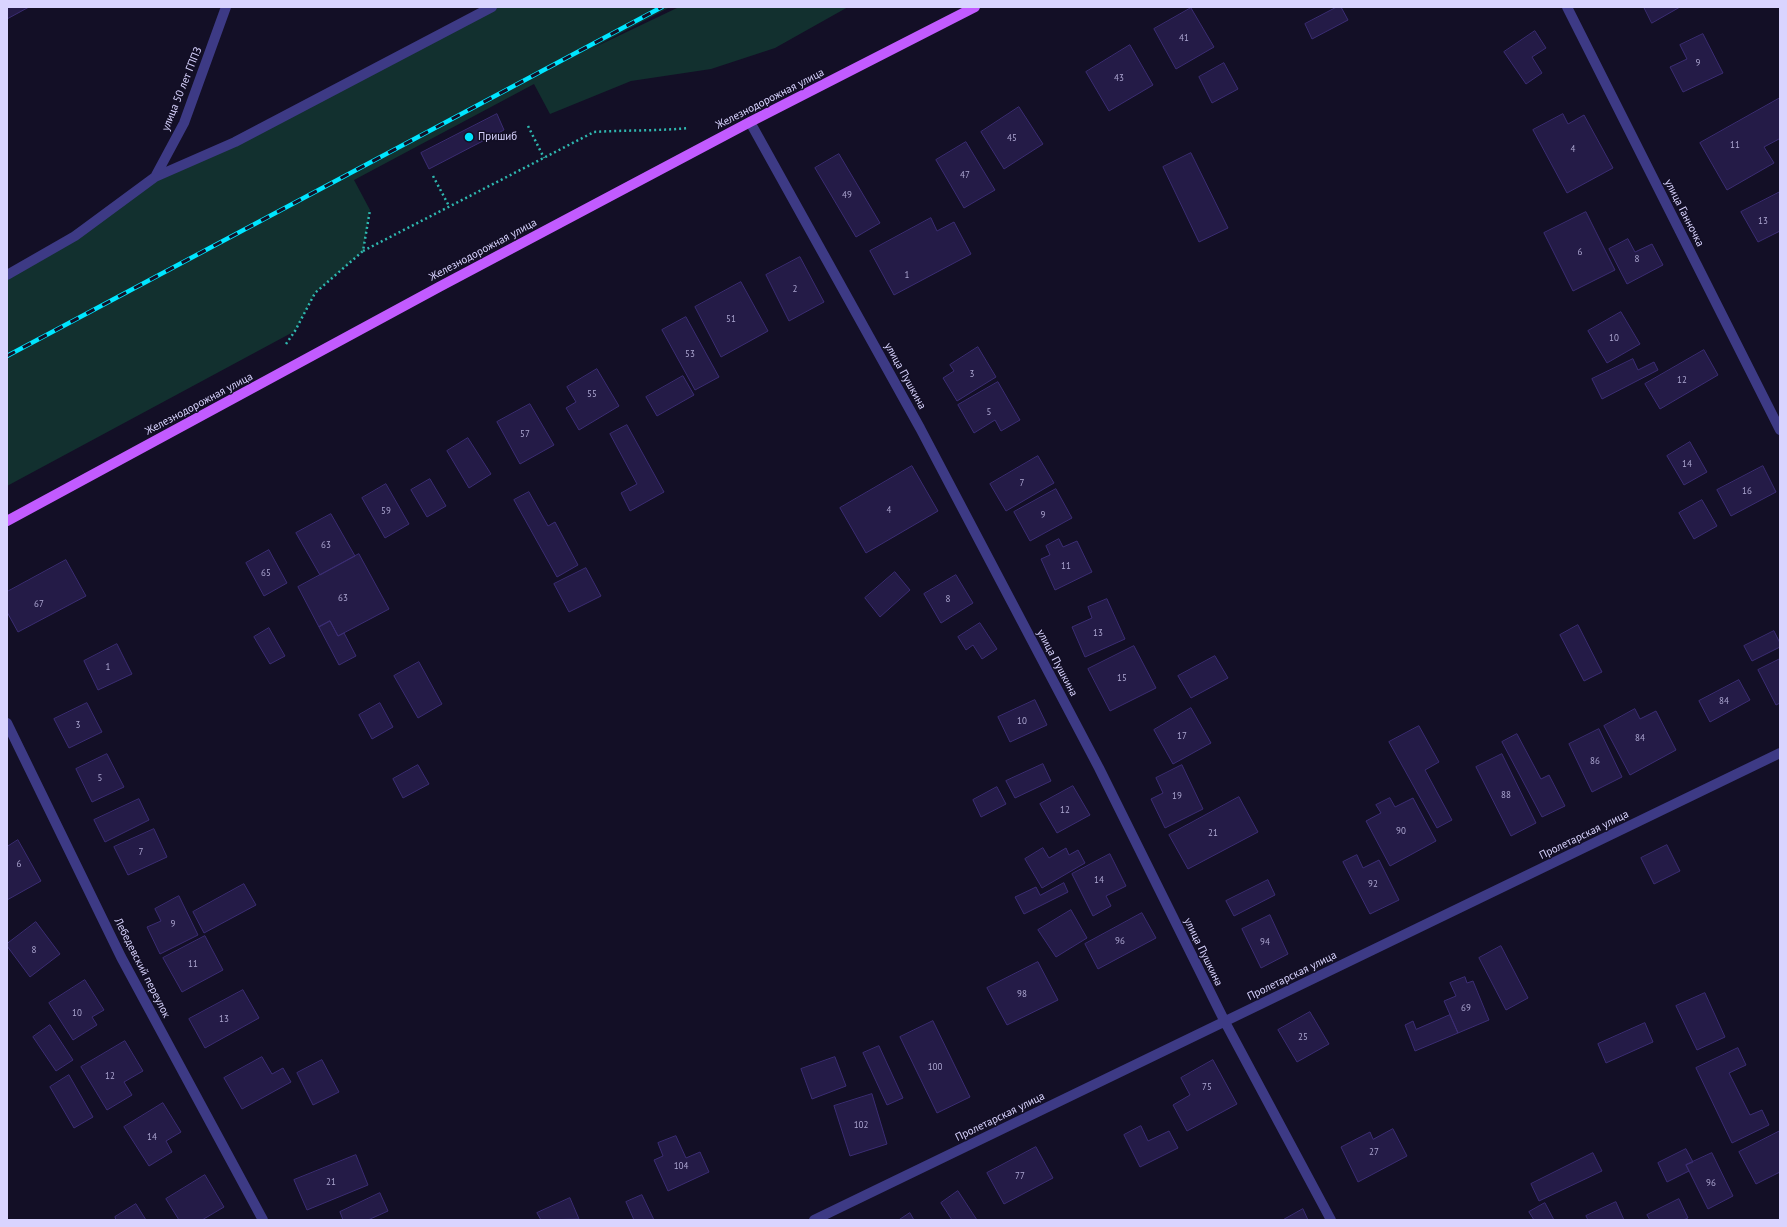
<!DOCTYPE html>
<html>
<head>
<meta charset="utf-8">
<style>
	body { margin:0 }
	#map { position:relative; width:1787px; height:1227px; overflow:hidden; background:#130f26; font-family:"PT Sans",sans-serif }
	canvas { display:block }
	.frame { position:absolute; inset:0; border:8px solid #d9d4ff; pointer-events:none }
</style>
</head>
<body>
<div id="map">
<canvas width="1787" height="1227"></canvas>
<div class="frame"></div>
</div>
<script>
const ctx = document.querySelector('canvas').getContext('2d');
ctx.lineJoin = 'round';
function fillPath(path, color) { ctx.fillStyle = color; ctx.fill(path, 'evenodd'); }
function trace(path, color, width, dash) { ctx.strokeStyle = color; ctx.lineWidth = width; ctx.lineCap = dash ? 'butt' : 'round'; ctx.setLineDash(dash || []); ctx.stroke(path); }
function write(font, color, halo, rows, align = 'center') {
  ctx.font = font + ' "PT Sans",sans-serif'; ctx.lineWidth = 3; ctx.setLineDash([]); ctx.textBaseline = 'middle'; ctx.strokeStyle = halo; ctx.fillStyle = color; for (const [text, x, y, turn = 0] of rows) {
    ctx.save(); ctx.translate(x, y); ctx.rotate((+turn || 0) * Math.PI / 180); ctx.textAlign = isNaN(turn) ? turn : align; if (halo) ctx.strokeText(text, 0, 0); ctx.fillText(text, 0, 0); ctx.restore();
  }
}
fillPath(new Path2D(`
	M 492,7 L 670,7 L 591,49 L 679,7 L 848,7 L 775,48 L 711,69 L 631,81 L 550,114 L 534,84 L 354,180 L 370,210 L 363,251 L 315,293 L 295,331 L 7,486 L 7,275 L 155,177 Z`), '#12302f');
const building = new Path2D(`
	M 7,7 L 29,7 L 7,19 Z
	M 1337,7 L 1341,7 L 1348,20 L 1312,39 L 1305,24 Z
	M 1644,7 L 1680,7 L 1652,23 Z
	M 1191,8 L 1214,47 L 1176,69 L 1154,29 Z
	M 1535,31 L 1546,48 L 1532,57 L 1542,73 L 1526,84 L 1504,52 Z
	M 1703,34 L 1723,73 L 1683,92 L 1670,67 L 1687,59 L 1680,45 Z
	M 1130,45 L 1153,85 L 1109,111 L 1086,72 Z
	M 1224,63 L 1238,89 L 1212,103 L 1199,77 Z
	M 1780,98 L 1780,140 L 1779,139 L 1764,147 L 1774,163 L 1727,190 L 1700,143 Z
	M 1019,107 L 1043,144 L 1004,169 L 981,132 Z
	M 497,114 L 504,130 L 429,169 L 421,153 Z
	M 1563,114 L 1568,124 L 1584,115 L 1613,168 L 1567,193 L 1533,130 Z
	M 966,142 L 995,190 L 964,208 L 936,160 Z
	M 1191,153 L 1228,228 L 1199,242 L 1163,167 Z
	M 839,154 L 880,223 L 856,237 L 815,168 Z
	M 1780,192 L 1780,231 L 1758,242 L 1741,212 Z
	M 1586,212 L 1615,270 L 1573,291 L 1544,233 Z
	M 931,218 L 937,231 L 954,222 L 971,254 L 894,295 L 870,251 Z
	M 1628,239 L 1635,252 L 1652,244 L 1663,265 L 1627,284 L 1609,249 Z
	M 800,257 L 824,302 L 789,321 L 766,275 Z
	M 741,282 L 768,331 L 721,357 L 695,307 Z
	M 1621,312 L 1640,344 L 1607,363 L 1588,331 Z
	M 686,317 L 719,377 L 695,390 L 662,330 Z
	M 978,347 L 996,377 L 957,401 L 943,378 L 954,371 L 950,365 Z
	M 1704,350 L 1718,375 L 1660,409 L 1645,384 Z
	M 1633,359 L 1638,370 L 1654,362 L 1658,370 L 1602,399 L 1592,379 Z
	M 597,369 L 619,406 L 579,430 L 566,408 L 576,402 L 567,387 Z
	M 683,376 L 694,395 L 657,416 L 646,397 Z
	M 998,382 L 1020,420 L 1001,431 L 995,420 L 974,433 L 958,405 Z
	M 530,404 L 554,445 L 520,464 L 497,422 Z
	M 627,425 L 664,492 L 630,511 L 621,493 L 637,484 L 610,434 Z
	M 468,438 L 491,474 L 469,488 L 447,451 Z
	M 1690,442 L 1707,472 L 1684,485 L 1667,456 Z
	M 1038,456 L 1054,483 L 1006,511 L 990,484 Z
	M 912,466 L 938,511 L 866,553 L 840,508 Z
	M 1763,466 L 1776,492 L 1731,516 L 1717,490 Z
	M 430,479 L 446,506 L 427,517 L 411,490 Z
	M 386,484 L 409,524 L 385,538 L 362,498 Z
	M 1056,489 L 1072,518 L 1030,541 L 1014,512 Z
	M 529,492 L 548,526 L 555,522 L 578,565 L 557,577 L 514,500 Z
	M 1702,500 L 1717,526 L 1694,539 L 1679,513 Z
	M 331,514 L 355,556 L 320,575 L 296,533 Z
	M 1059,539 L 1063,547 L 1077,541 L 1092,572 L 1055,590 L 1041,559 L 1050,555 L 1046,546 Z
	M 269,550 L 287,583 L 264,596 L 246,563 Z
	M 359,554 L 389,609 L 338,636 L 330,621 L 319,627 L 298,587 Z
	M 66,560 L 86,596 L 18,632 L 7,612 L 7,592 Z
	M 586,568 L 601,596 L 569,612 L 554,584 Z
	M 895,572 L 910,590 L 880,617 L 865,598 Z
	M 956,575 L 973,603 L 941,623 L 924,594 Z
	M 1107,599 L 1125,639 L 1085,657 L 1072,627 L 1092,618 L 1088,607 Z
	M 330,621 L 338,636 L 344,633 L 356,656 L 339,665 L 319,627 Z
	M 980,623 L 997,649 L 982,659 L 973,645 L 966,650 L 958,637 Z
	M 1578,625 L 1602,672 L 1584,681 L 1560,635 Z
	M 269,628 L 285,656 L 270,664 L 254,637 Z
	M 1774,631 L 1780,643 L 1780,647 L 1752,661 L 1744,646 Z
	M 117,644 L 132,674 L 98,690 L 84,661 Z
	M 1134,646 L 1156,688 L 1110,711 L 1088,669 Z
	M 1215,656 L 1228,678 L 1191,698 L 1178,676 Z
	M 1780,659 L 1780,703 L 1776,705 L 1758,670 Z
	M 419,662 L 442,704 L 418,718 L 394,676 Z
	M 1739,680 L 1750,700 L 1710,722 L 1699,701 Z
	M 1035,700 L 1047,725 L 1010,742 L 998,717 Z
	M 87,703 L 102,732 L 69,748 L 54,719 Z
	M 380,703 L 393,727 L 372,739 L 359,715 Z
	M 1191,708 L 1211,743 L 1173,764 L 1154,730 Z
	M 1635,709 L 1640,719 L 1656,711 L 1676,750 L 1630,775 L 1604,726 Z
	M 1419,726 L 1439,762 L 1425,770 L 1452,820 L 1437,828 L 1389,742 Z
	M 1599,729 L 1622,777 L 1592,792 L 1569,744 Z
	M 1517,734 L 1541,779 L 1549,775 L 1565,806 L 1542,817 L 1502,742 Z
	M 107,754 L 124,787 L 92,802 L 76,769 Z
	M 1502,754 L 1536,823 L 1511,836 L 1476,767 Z
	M 1043,764 L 1051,781 L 1015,798 L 1006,781 Z
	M 418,765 L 429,784 L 403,798 L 393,779 Z
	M 1182,765 L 1203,809 L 1165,828 L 1151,799 L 1163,793 L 1156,778 Z
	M 1073,786 L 1090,815 L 1057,833 L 1040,804 Z
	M 997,787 L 1006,804 L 981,817 L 973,800 Z
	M 1239,797 L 1258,832 L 1188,869 L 1169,835 Z
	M 1390,798 L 1395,807 L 1413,798 L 1436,841 L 1390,866 L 1366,821 L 1381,813 L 1376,805 Z
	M 139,799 L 149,820 L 105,842 L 94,820 Z
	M 154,829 L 167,857 L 128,875 L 114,847 Z
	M 18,840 L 41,881 L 7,900 L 7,847 Z
	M 1667,845 L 1680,871 L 1654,884 L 1641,858 Z
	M 1043,848 L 1049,858 L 1066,848 L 1069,855 L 1078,850 L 1085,863 L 1042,888 L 1025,859 Z
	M 1110,854 L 1126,886 L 1106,896 L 1111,906 L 1093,916 L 1072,874 Z
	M 1357,855 L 1363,868 L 1379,860 L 1399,900 L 1370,914 L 1343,862 Z
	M 1268,880 L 1275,895 L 1234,916 L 1226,901 Z
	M 1064,883 L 1068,892 L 1024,914 L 1015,897 L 1036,887 L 1040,895 Z
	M 244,884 L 256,905 L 204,933 L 193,912 Z
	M 179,896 L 198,935 L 160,954 L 147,927 L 161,921 L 155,909 Z
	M 1071,910 L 1087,938 L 1056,957 L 1038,930 Z
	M 1142,913 L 1156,938 L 1098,969 L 1085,944 Z
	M 1270,915 L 1288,954 L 1261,968 L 1242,929 Z
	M 36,922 L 60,954 L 30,977 L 7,946 L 7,944 Z
	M 205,936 L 223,970 L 182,992 L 163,958 Z
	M 1501,946 L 1528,998 L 1506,1010 L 1479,958 Z
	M 1038,962 L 1058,1000 L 1007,1025 L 987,988 Z
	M 1465,977 L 1467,983 L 1473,981 L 1489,1020 L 1458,1033 L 1444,1001 L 1456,996 L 1450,983 Z
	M 85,980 L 104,1010 L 92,1017 L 97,1025 L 73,1040 L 49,1003 Z
	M 243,990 L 259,1018 L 205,1048 L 189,1019 Z
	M 1705,993 L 1725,1037 L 1697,1050 L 1676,1006 Z
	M 1310,1012 L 1329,1044 L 1297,1062 L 1278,1030 Z
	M 1450,1015 L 1458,1033 L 1415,1051 L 1405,1025 L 1413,1021 L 1416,1029 Z
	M 933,1021 L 970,1097 L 937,1113 L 900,1037 Z
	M 1645,1023 L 1653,1042 L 1606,1063 L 1598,1044 Z
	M 50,1025 L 73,1060 L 56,1071 L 33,1037 Z
	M 125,1041 L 143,1071 L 124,1082 L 132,1095 L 107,1110 L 81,1067 Z
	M 879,1046 L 903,1098 L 887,1105 L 863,1053 Z
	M 1738,1048 L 1746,1065 L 1729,1073 L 1750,1115 L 1762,1110 L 1769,1125 L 1732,1143 L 1696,1068 Z
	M 262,1057 L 272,1074 L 283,1068 L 291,1082 L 242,1109 L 224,1078 Z
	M 835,1057 L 846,1086 L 812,1099 L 801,1069 Z
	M 322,1060 L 339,1092 L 313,1105 L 297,1073 Z
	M 1213,1060 L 1237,1104 L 1187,1131 L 1173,1105 L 1190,1095 L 1181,1078 Z
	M 69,1075 L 93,1117 L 74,1128 L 50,1087 Z
	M 872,1094 L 887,1144 L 850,1156 L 834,1106 Z
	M 163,1103 L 181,1132 L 166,1141 L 172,1152 L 149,1166 L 124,1127 Z
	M 1141,1126 L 1148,1141 L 1169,1131 L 1178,1148 L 1140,1167 L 1124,1135 Z
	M 1393,1129 L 1407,1156 L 1358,1182 L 1341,1147 L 1370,1132 L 1373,1139 Z
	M 1780,1131 L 1780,1172 L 1756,1184 L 1739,1152 Z
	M 676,1136 L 686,1158 L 700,1152 L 709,1172 L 668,1191 L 654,1160 L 663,1156 L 658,1143 Z
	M 1036,1147 L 1053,1178 L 1004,1204 L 987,1173 Z
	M 1686,1149 L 1693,1162 L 1686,1165 L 1689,1171 L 1667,1182 L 1658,1163 Z
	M 1593,1153 L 1602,1171 L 1539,1201 L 1531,1184 Z
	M 1712,1153 L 1733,1196 L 1708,1209 L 1686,1165 Z
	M 356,1155 L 368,1185 L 307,1210 L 294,1180 Z
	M 205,1175 L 224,1207 L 202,1220 L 179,1220 L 166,1199 Z
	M 958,1191 L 977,1220 L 952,1220 L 941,1203 Z
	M 380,1193 L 388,1211 L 368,1220 L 343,1220 L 340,1212 Z
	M 642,1195 L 654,1220 L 634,1220 L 626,1202 Z
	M 570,1198 L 579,1219 L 541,1220 L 537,1213 Z
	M 1679,1199 L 1688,1218 L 1683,1220 L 1650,1220 L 1647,1215 Z
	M 1616,1202 L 1624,1220 L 1588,1220 L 1586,1216 Z
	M 1545,1203 L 1554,1220 L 1534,1220 L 1529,1212 Z
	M 136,1204 L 146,1220 L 116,1220 L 115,1217 Z
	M 1303,1209 L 1308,1220 L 1283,1220 Z
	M 910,1213 L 914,1220 L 899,1220 Z`);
fillPath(building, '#241b47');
trace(building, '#3b2d73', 1);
trace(new Path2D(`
	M 528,126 L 544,158
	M 433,176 L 449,206
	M 363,251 L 594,132 C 626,130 658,131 689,128
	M 286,344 L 295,331 L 315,293 L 363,251 L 370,210`), '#2fb8b0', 2.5, [2, 3]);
trace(new Path2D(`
	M 1567,7 L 1780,430
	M 750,122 L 920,428 L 1099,768 L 1225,1022 L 1331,1220
	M 155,177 L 184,123 L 226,7
	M 7,275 L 75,236 L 155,177 L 235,142 L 492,7
	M 7,723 L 121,957 L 263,1220
	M 814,1220 L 1780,753`), '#3d3a85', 10);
trace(new Path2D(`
	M 7,521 L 439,287 L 750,122 L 975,7`), '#c25bff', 10);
const rail = new Path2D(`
	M 7,356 L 662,7`);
trace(rail, '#00e5ff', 4.5);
trace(rail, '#130f26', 3, [9]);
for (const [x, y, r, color] of [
	[469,137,5,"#00e5ff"]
]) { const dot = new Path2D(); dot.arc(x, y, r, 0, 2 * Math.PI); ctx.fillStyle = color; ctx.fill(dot); trace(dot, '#130f26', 1.5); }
write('9px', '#aca6d1', null, [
	["41",1184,38],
	["9",1698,63],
	["43",1119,78],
	["45",1012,138],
	["11",1735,145],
	["4",1573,149],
	["47",965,175],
	["49",847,195],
	["13",1763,221],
	["6",1580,252],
	["8",1637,259],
	["1",907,275],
	["2",795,289],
	["51",731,319],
	["10",1614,338],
	["53",690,354],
	["3",972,374],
	["12",1682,380],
	["55",592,394],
	["5",989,412],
	["57",525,434],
	["14",1687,464],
	["7",1022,483],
	["16",1747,491],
	["4",889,510],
	["59",386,511],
	["9",1043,515],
	["63",326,545],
	["11",1066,566],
	["65",266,573],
	["63",343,598],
	["8",948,599],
	["67",39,604],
	["13",1098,633],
	["1",108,667],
	["15",1122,678],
	["84",1724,701],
	["10",1022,721],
	["3",78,725],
	["17",1182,736],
	["84",1640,738],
	["86",1595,761],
	["5",100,778],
	["88",1506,795],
	["19",1177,796],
	["12",1065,810],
	["90",1401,831],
	["21",1213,833],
	["7",141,852],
	["6",19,864],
	["14",1099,880],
	["92",1373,884],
	["9",173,924],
	["96",1120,941],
	["94",1265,942],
	["8",34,950],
	["11",193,964],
	["98",1022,994],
	["69",1466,1008],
	["10",77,1013],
	["13",224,1019],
	["25",1303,1037],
	["100",935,1067],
	["12",110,1076],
	["75",1207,1087],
	["102",861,1125],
	["14",152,1137],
	["27",1374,1152],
	["104",681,1166],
	["77",1020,1176],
	["21",331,1182],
	["96",1711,1183]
]);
write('11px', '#d9d4ff', '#130f26', [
	["улица 50 лет ГППЗ",182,89,-68],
	["Железнодорожная улица",770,99,-27],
	["улица Ганночка",1684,213,63],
	["Железнодорожная улица",483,250,-28],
	["улица Пушкина",905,376,61],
	["Железнодорожная улица",199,404,-28],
	["улица Пушкина",1057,663,62],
	["Пролетарская улица",1584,835,-26],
	["улица Пушкина",1203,952,64],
	["Лебедевский переулок",142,968,63],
	["Пролетарская улица",1292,976,-26],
	["Пролетарская улица",1000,1117,-26]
]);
write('11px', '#d9d4ff', '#130f26', [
	["Пришиб",478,137]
], 'left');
</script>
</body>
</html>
